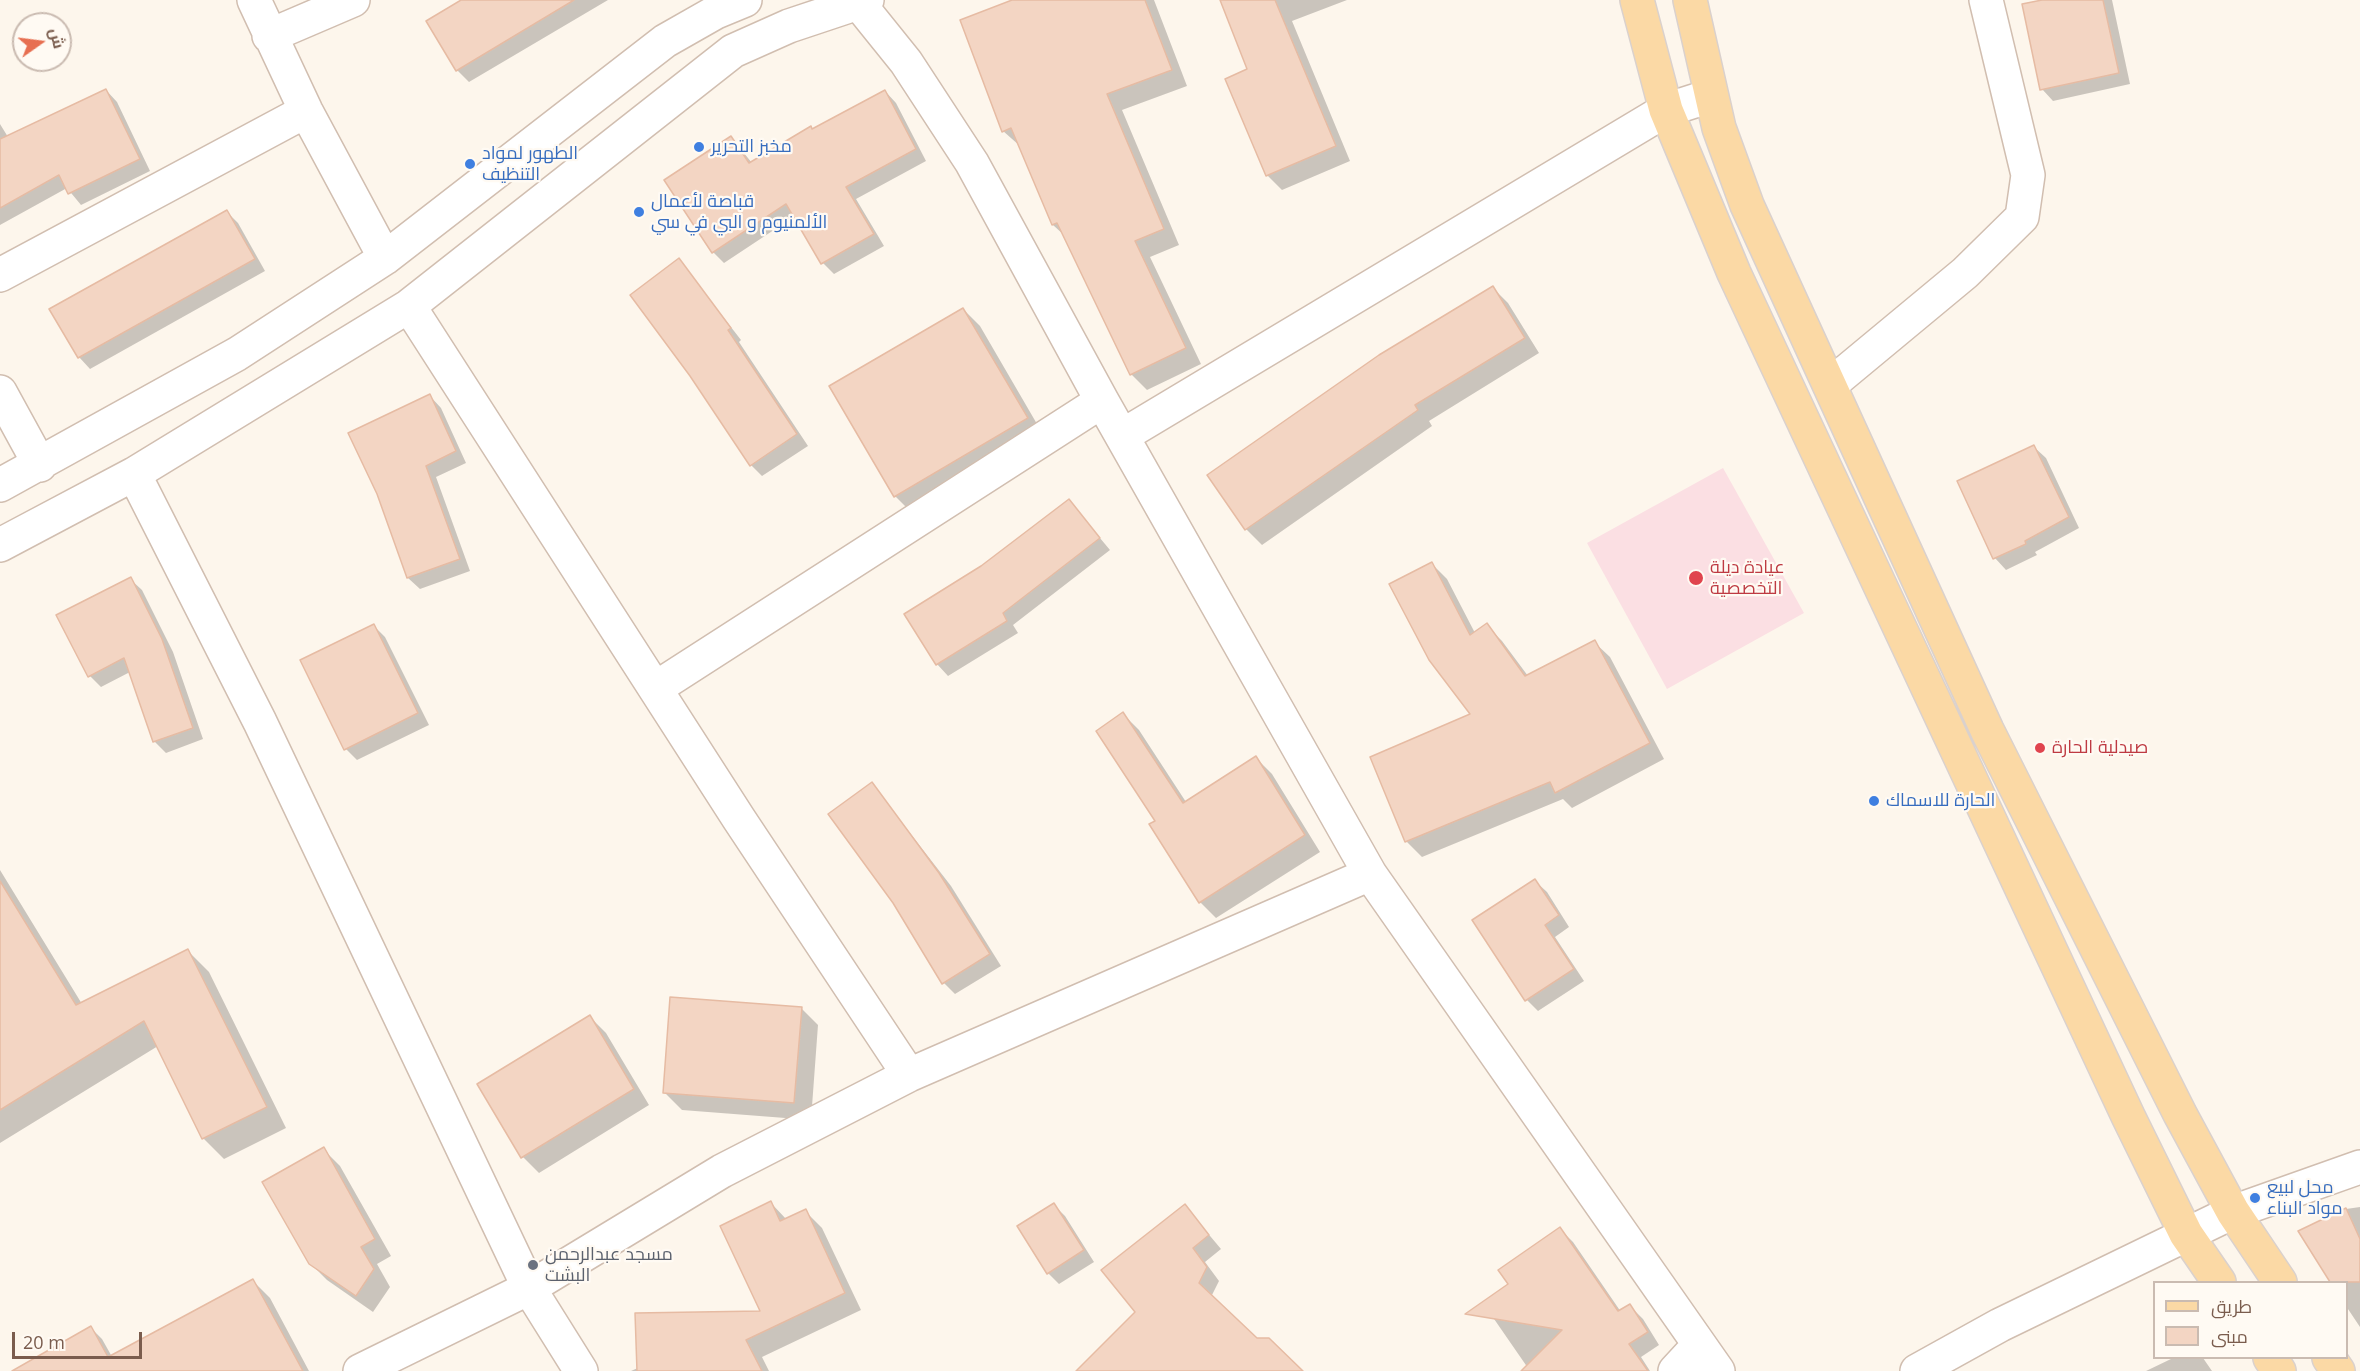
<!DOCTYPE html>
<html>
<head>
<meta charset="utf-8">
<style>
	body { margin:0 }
	#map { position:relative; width:2360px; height:1371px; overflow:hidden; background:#fdf6ec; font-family:"Open Sans",Cairo,sans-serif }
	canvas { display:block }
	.legend { position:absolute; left:2153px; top:1281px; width:195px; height:78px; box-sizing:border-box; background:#fffaf3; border:2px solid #cabbb1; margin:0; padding:8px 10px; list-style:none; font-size:18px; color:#7a5c4d }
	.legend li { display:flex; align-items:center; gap:12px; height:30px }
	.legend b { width:30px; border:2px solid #cabbb1 }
	.north { position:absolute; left:12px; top:12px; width:60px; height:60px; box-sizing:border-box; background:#fffaf3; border:2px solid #cabbb1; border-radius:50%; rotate:76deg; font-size:16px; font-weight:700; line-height:24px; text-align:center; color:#7a5c4d }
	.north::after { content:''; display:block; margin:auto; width:21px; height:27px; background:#e76f51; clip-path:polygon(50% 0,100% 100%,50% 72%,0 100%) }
	.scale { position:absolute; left:12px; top:1332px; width:130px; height:27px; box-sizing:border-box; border:3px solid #7a5c4d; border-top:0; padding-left:8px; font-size:18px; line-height:21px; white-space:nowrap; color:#7a5c4d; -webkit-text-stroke:4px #fffaf3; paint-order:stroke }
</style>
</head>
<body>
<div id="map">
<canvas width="2360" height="1371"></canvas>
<ul class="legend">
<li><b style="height:8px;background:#fbd9a5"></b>طريق</li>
<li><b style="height:16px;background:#f3d5c3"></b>مبنى</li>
</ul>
<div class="north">ش</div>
<div class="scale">20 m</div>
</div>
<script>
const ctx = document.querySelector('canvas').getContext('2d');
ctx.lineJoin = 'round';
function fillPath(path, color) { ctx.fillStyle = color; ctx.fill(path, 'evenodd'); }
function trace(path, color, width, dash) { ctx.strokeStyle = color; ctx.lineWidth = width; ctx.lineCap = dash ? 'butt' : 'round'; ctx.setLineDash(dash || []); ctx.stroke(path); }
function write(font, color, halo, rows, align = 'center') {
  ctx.font = font + ' "Open Sans",Cairo,sans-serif'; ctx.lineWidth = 4.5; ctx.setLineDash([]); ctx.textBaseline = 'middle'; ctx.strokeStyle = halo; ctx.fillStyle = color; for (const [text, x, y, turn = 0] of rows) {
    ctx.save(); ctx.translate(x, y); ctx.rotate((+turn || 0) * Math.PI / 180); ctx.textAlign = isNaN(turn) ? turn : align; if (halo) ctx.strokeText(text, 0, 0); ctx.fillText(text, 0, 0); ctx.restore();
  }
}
fillPath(new Path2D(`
	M 1723,468 L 1804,613 L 1667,689 L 1587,543 Z`), '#fbdfe3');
fillPath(new Path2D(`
	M 464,0 L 608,0 L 469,82 L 457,70 L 428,22 Z
	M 1016,0 L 1154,0 L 1187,86 L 1122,110 L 1179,245 L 1150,257 L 1201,364 L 1147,390 L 1131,374 L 1065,236 L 1053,225 L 1020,146 L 1003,131 Z
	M 1222,0 L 1347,0 L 1292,21 L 1350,161 L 1282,190 L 1267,175 L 1249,70 Z
	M 2050,0 L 2112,0 L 2130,84 L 2053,101 L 2042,89 Z
	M 106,90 L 117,102 L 150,171 L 81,205 L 67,188 L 0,225 L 0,124 L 8,137 Z
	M 885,91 L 896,103 L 926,161 L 856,199 L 884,246 L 834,274 L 823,263 L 795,216 L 724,263 L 713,252 L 731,137 L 752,163 Z
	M 227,212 L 238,223 L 265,271 L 90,369 L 79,357 Z
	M 679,260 L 741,340 L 739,342 L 808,446 L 762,476 L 751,465 Z
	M 1493,288 L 1508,303 L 1539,353 L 1429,421 L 1432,426 L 1262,545 L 1246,529 L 1209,475 Z
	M 963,309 L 980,326 L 1044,436 L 912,513 L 895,496 L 831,387 Z
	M 430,396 L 441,408 L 466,463 L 436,477 L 470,571 L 420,589 L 408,578 Z
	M 2034,447 L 2046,458 L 2079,528 L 2035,552 L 2037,555 L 2006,570 L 1995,558 L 1959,482 Z
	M 1069,501 L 1110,550 L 1013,625 L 1018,633 L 948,676 L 937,664 L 981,567 Z
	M 1431,563 L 1447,579 L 1475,633 L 1486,625 L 1502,641 L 1528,676 L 1594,642 L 1610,657 L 1664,759 L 1572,808 L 1563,799 L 1422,857 L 1407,842 L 1372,757 L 1472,715 Z
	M 130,579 L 142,590 L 173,652 L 203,739 L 166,753 L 154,741 L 130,672 L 101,687 L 90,676 Z
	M 374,626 L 385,637 L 429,725 L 357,760 L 346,749 Z
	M 1123,714 L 1139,730 L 1186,802 L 1256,758 L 1272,774 L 1320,852 L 1216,918 L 1200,902 L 1157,821 Z
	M 872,784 L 951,886 L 1001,966 L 955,994 L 944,983 Z
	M 0,870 L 82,1004 L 188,951 L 209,972 L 286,1128 L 224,1159 L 203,1138 L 158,1046 L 0,1143 Z
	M 1535,881 L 1547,892 L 1569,927 L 1555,937 L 1584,981 L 1538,1011 L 1527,1000 Z
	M 801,1008 L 818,1025 L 811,1120 L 682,1110 L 665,1093 Z
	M 590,1017 L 606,1033 L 649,1105 L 539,1173 L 523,1157 Z
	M 323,1149 L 340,1166 L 391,1256 L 377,1264 L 390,1287 L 373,1312 L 327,1280 L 310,1263 Z
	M 771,1203 L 787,1220 L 805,1211 L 822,1228 L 861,1310 L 762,1357 L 769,1371 L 631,1371 L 763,1312 Z
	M 1054,1205 L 1065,1216 L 1094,1262 L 1059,1284 L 1048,1273 Z
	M 1185,1206 L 1221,1249 L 1205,1262 L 1219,1281 L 1211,1297 L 1256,1340 L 1301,1371 L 1078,1371 L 1137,1312 Z
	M 2360,1207 L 2360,1327 L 2346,1306 L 2346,1282 L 2332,1282 L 2300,1232 L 2346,1209 Z
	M 1560,1229 L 1573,1242 L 1621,1312 L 1630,1306 L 1643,1319 L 1659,1345 L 1641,1357 L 1650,1371 L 1530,1371 L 1483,1303 L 1511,1285 Z
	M 253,1281 L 270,1298 L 309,1371 L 170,1371 Z
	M 91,1328 L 102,1339 L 120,1371 L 63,1371 Z
	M 2173,1358 L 2203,1358 L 2212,1371 L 2146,1371 Z`), '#0003');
const building = new Path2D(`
	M 461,0 L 574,0 L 456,71 L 426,21 Z
	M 1012,0 L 1145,0 L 1172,70 L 1107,94 L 1164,229 L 1135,241 L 1186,348 L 1130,375 L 1057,223 L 1052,225 L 1011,128 L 1002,132 L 960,20 Z
	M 1220,0 L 1275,0 L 1336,146 L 1266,176 L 1225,79 L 1247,69 Z
	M 2042,0 L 2103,0 L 2119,73 L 2040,90 L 2022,4 Z
	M 106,89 L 140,159 L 68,194 L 59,175 L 0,208 L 0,139 Z
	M 885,90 L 916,149 L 846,187 L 874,234 L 821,264 L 786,204 L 712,253 L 664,180 L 731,136 L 749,163 L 811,126 L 812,129 Z
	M 227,210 L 255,259 L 78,358 L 49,309 Z
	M 679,258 L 731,328 L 728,330 L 797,434 L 750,466 L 690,376 L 630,295 Z
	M 1493,286 L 1525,338 L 1415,405 L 1418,410 L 1245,530 L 1207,475 L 1379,355 Z
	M 963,308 L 1028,418 L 894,497 L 829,386 Z
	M 430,394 L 456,451 L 426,466 L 460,559 L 407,578 L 377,494 L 348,433 Z
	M 2034,445 L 2069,517 L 2025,541 L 2026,544 L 1993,559 L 1957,481 Z
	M 1069,499 L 1100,538 L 1003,613 L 1007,621 L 936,665 L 904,614 L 981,566 Z
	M 1432,562 L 1470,635 L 1487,623 L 1525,676 L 1595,640 L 1650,743 L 1555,793 L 1550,782 L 1405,842 L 1370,757 L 1470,714 L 1429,660 L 1389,584 Z
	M 131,577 L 162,639 L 193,728 L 153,742 L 124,658 L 88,677 L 56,615 Z
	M 374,624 L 418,713 L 344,750 L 300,660 Z
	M 1123,712 L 1183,803 L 1256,756 L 1305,835 L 1199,903 L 1149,824 L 1155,821 L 1096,731 Z
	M 872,782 L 939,873 L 990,954 L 942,984 L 893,903 L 828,814 Z
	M 1535,879 L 1559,915 L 1545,925 L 1574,969 L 1525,1001 L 1472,920 Z
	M 0,881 L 76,1005 L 188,949 L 267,1107 L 202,1139 L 144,1021 L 0,1110 Z
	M 670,997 L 802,1007 L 794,1103 L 663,1093 Z
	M 590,1015 L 634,1089 L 521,1158 L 477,1084 Z
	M 324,1147 L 375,1239 L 361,1247 L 374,1269 L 356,1296 L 309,1264 L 262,1182 Z
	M 771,1201 L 780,1221 L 806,1209 L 845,1293 L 746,1340 L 762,1371 L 637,1371 L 635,1313 L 760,1311 L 720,1226 Z
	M 1054,1203 L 1084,1250 L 1047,1274 L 1017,1226 Z
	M 1185,1204 L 1209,1235 L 1193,1248 L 1207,1267 L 1199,1283 L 1257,1338 L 1269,1338 L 1303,1371 L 1076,1371 L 1135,1312 L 1101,1270 Z
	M 2346,1208 L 2360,1239 L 2360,1282 L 2330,1282 L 2298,1231 Z
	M 1560,1227 L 1618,1311 L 1630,1304 L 1648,1332 L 1629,1344 L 1648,1371 L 1521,1371 L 1562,1330 L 1465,1314 L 1508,1284 L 1498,1270 Z
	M 253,1279 L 303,1371 L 12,1371 L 91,1326 L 108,1357 Z`);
fillPath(building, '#f3d5c3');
trace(building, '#e6bba3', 1.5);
const minor = new Path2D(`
	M 254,0 L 306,111 L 385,258
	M 856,0 L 906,62 L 972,163 L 1102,401 L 1370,874 L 1718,1371
	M 269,36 L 353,0
	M 0,275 L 306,111
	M 409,306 L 739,819 L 909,1075
	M 1830,385 L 1965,273 L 2022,217 L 2028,175 L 1986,0
	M 0,392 L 40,465
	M 1122,436 L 1666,110 L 1710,96
	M 134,474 L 260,722 L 529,1288 L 581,1371
	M 0,485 L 237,354 L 385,258 L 665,41 L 716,12 L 745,0
	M 0,545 L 134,474 L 409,306 L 733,51 L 789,26 L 867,0
	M 656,688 L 1102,401
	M 360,1371 L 529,1288 L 722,1171 L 909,1075 L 1370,874
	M 1675,1371 L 1699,1345
	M 1917,1371 L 2000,1325 L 2233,1212 L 2360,1167`);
const primary = new Path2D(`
	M 1637,0 L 1666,110 L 1734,273 L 2128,1116 L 2186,1234 L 2219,1282
	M 1690,0 L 1719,128 L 1747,205 L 1987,730 L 2180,1114 L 2233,1212 L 2280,1282
	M 2270,1358 L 2279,1371
	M 2329,1358 L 2338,1371`);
trace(minor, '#d1beb0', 36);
trace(primary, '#dad1cd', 36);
trace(minor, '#fff', 33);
trace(primary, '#fbd9a5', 33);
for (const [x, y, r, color] of [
	[699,147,6,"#3f7fe0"],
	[470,164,6,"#3f7fe0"],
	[639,212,6,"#3f7fe0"],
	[1696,578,8,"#e0444e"],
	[2040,748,6,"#e0444e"],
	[1874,801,6,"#3f7fe0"],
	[2255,1198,6,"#3f7fe0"],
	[533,1265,6,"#6b7280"]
]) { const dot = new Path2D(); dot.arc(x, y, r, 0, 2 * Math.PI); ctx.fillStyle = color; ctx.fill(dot); trace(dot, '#fffaf3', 2); }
write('18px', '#366cbe', '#fffaf3', [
	["مخبز التحرير",711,147],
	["الطهور لمواد",482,154],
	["التنظيف",482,175],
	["قباصة لأعمال",651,202],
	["الألمنيوم و البي في سي",651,223],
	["الحارة للاسماك",1886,801],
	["محل لبيع",2267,1188],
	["مواد البناء",2267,1209]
], 'left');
write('18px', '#be3a42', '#fffaf3', [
	["عيادة ديلة",1710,568],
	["التخصصية",1710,589],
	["صيدلية الحارة",2052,748]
], 'left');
write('18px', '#5b616d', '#fffaf3', [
	["مسجد عبدالرحمن",545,1255],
	["البشت",545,1276]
], 'left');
</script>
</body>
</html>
